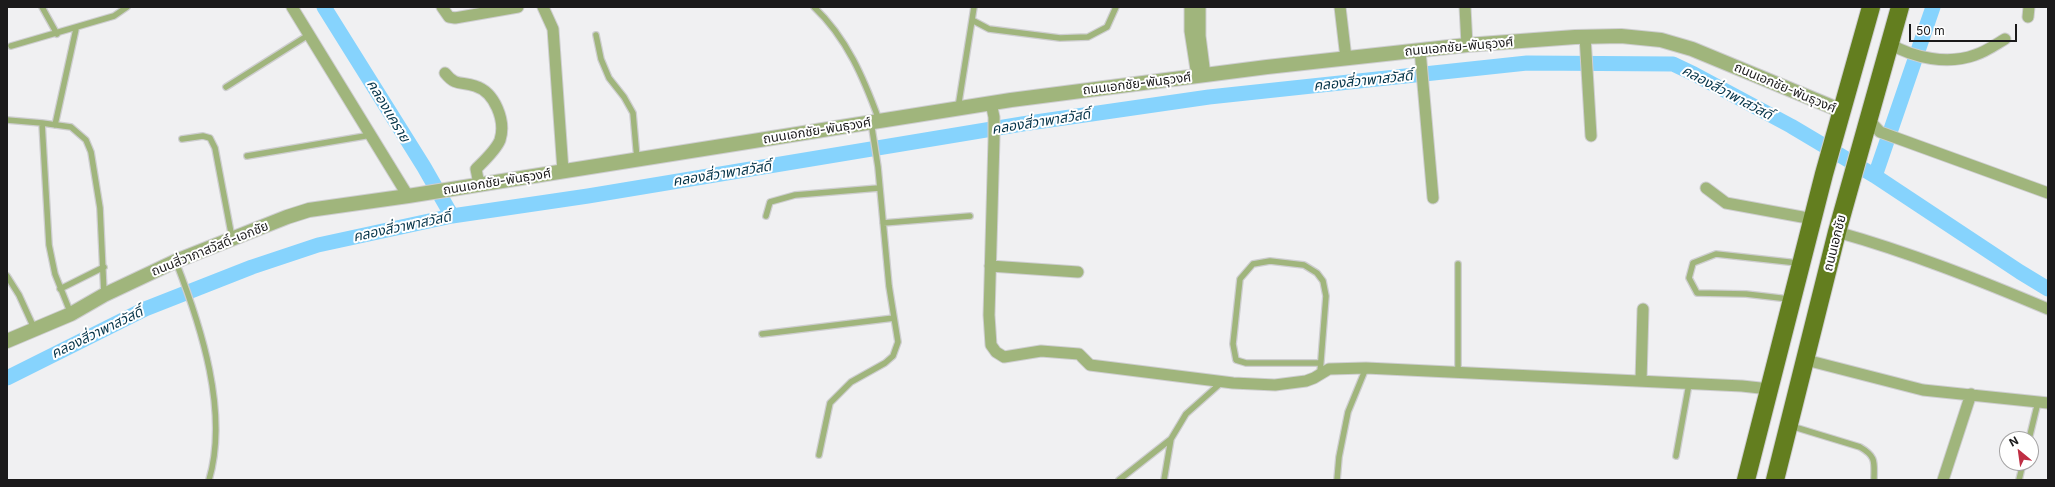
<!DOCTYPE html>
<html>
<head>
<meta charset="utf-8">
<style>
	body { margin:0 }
	#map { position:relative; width:2055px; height:487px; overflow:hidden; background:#f0f0f2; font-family:Inter,sans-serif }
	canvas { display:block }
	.frame { position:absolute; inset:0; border:8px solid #1b1a1b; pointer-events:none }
	.north { position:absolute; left:1999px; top:431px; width:40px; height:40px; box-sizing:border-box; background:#fff; border:1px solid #a4a3a4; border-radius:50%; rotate:331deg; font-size:11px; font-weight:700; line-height:16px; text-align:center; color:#1b1a1b }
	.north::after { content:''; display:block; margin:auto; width:14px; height:18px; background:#bf2e44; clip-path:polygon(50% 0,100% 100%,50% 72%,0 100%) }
	.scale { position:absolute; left:1909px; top:24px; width:108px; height:18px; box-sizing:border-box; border:2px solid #1b1a1b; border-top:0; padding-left:5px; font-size:12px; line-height:14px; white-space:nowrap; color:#1b1a1b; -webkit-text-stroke:3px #fff; paint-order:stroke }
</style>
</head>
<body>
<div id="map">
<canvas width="2055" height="487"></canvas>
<div class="frame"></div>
<div class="north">N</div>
<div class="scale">50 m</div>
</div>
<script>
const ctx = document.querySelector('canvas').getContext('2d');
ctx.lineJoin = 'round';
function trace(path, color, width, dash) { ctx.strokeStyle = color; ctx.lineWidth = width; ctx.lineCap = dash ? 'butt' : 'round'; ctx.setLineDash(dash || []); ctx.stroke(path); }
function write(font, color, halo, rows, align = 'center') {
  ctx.font = font + ' Inter,"Noto Sans Thai",sans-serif'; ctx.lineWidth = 4; ctx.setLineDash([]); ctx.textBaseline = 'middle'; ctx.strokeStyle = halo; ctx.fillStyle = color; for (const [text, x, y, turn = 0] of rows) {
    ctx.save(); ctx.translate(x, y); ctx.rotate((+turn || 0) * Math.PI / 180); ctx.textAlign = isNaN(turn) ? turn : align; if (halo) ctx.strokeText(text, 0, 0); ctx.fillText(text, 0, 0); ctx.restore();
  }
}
trace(new Path2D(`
	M 324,7 L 424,167 L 452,216
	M 1875,176 L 1933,7
	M 7,378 L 145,309 L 252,267 L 318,245 L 452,216 L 588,196 L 1022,124 L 1209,97 L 1527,63 L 1673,64 L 1694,74 L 1791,126 L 1875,176 L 2020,272 L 2048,289`), '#86d3fd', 15);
const service = new Path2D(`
	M 42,7 L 57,34
	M 814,7 C 847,38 864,79 879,120
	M 972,20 L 974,7
	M 596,35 L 601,59 L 609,78 L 624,97 L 633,113 L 637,159
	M 11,46 L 114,16 L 127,7
	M 226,87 L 310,34
	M 958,108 L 972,20 L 989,29 L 1060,38 L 1088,37 L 1107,27 L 1116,7
	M 7,120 L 42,123 L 49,245 L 55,274 L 71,314
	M 42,123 L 71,127 L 86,140 L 91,152 L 100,208 L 104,294
	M 55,125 L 76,29
	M 182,139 L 203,136 L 210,138 L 215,148 L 232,238
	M 247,156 L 371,135
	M 766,216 L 770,202 L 795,195 L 879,188
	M 883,223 L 970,216
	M 176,262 C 201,326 229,412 209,480
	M 1458,264 L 1458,372
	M 7,276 L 19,295 L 34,328
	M 60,289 L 104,267
	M 1789,299 L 1746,294 L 1697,293 L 1689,278 L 1693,263 L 1716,254 L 1798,263
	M 762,334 L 894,318
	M 1320,363 L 1246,363 L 1236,360 L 1233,344 L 1240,279 L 1253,264 L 1270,261 L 1304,265 L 1317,273 L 1323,281 L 1326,296 L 1320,373
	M 1791,426 L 1860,447 C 1877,457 1874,462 1874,480
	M 2029,439 L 2038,402
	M 819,455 L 830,403 L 851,382 L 885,363 L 893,356 L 898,342 L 889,286 L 878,167 L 871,122
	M 1676,456 L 1689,384
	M 1119,480 L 1171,439 L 1186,414 L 1222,382
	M 1164,480 L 1171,439
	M 1337,480 L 1339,457 L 1348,412 L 1366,368
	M 2019,480 L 2023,463`);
const minor = new Path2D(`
	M 292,7 L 408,196
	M 442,7 L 449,17 L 455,18 L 518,7
	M 543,7 L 553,29 L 563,171
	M 1190,7 L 1190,31 L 1197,76
	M 1200,7 L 1200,36 L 1205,75
	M 1340,7 L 1346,58
	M 1465,7 L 1467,45
	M 2028,17 L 2029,7
	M 1585,36 L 1591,136
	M 1890,44 C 1914,58 1948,65 1975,55 C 1985,52 1995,45 2005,39
	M 1420,50 L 1433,198
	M 445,73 C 456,87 462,81 475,86 C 495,92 506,121 500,140 C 496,150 484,161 476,169 L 479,184
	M 991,103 L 994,117 L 994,139 L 989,315 L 991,345 L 996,352 L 1004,357 L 1041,351 L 1079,354 L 1090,365 L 1233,383 L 1275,385 L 1306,381 L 1314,378 L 1329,369 L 1366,368 L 1742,386 L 1769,389
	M 1869,120 L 1880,132 L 2048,193
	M 1706,188 L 1726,203 L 1813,219
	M 1837,232 C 1909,252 1979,280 2048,309
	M 990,266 L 1078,272
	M 1806,360 L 1923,390 L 2048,403
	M 1641,381 L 1643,309
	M 1943,480 L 1971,394`);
const tertiary = new Path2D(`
	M 7,341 L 71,314 L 104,295 L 176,261 L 287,217 L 309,210 L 408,196 L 1011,100 L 1267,67 L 1467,45 L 1575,37 L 1621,36 L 1661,40 L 1692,49 L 1842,111`);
const primary = new Path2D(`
	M 1746,480 L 1824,174 L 1871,7
	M 1775,480 L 1837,232 L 1900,7`);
trace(service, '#ceced0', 8);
trace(minor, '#ceced0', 13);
trace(tertiary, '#ceced0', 16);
trace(primary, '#ceced0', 20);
trace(service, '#a0b57c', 5.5);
trace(minor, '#a0b57c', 11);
trace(tertiary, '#a0b57c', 14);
trace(primary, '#637e1f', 18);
write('13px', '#1b1a1b', '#fff', [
	["ถนนเอกชัย-พันธุวงศ์",1459,47,-5],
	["ถนนเอกชัย-พันธุวงศ์",1137,84,-7],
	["ถนนเอกชัย-พันธุวงศ์",1785,88,23],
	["ถนนเอกชัย-พันธุวงศ์",817,131,-9],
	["ถนนเอกชัย-พันธุวงศ์",497,182,-9],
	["ถนนเอกชัย",1835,243,-76],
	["ถนนสี่วาภาสวัสดิ์-เอกชัย",210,249,-22]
]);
write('italic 14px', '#053449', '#fff', [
	["คลองสี่วาพาสวัสดิ์",1363,81,-6],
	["คลองสี่วาพาสวัสดิ์",1727,93,28],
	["คลองเเคราย",388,111,59],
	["คลองสี่วาพาสวัสดิ์",1041,122,-9],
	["คลองสี่วาพาสวัสดิ์",722,174,-9],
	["คลองสี่วาพาสวัสดิ์",402,227,-12],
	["คลองสี่วาพาสวัสดิ์",97,333,-26]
]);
</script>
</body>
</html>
